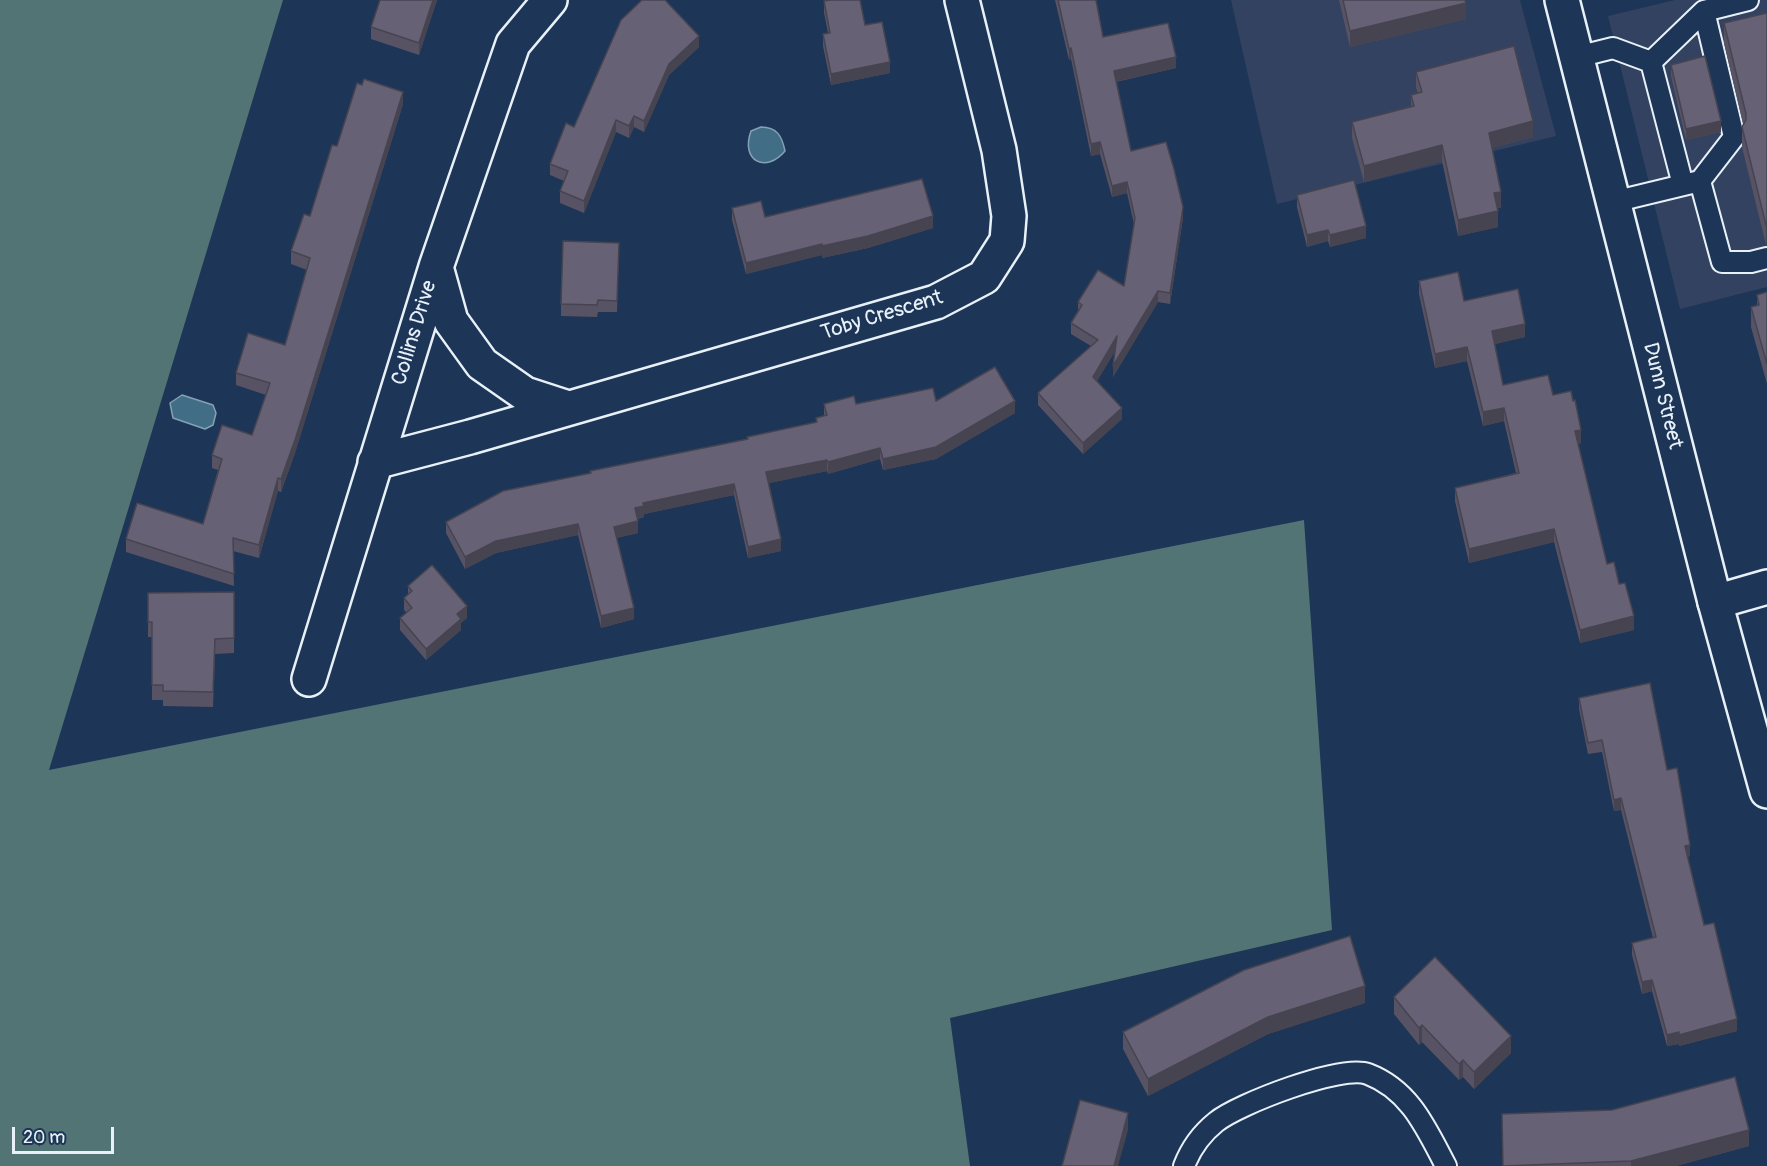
<!DOCTYPE html>
<html>
<head>
<meta charset="utf-8">
<style>
	body { margin:0 }
	#map { position:relative; width:1767px; height:1166px; overflow:hidden; background:#1d3557; font-family:Pangolin,sans-serif }
	canvas { display:block }
	.scale { position:absolute; left:12px; top:1127px; width:102px; height:27px; box-sizing:border-box; border:3px solid #e8f1f8; border-top:0; padding-left:8px; font-size:18px; line-height:21px; white-space:nowrap; color:#e8f1f8; -webkit-text-stroke:4px #1d3557; paint-order:stroke }
</style>
</head>
<body>
<div id="map">
<canvas width="1767" height="1166"></canvas>
<div class="scale">20 m</div>
</div>
<script>
const ctx = document.querySelector('canvas').getContext('2d');
ctx.lineJoin = 'round';
function fillPath(path, color) { ctx.fillStyle = color; ctx.fill(path, 'evenodd'); }
function trace(path, color, width, dash) { ctx.strokeStyle = color; ctx.lineWidth = width; ctx.lineCap = dash ? 'butt' : 'round'; ctx.setLineDash(dash || []); ctx.stroke(path); }
function write(font, color, halo, rows, align = 'center') {
  ctx.font = font + ' Pangolin,sans-serif'; ctx.lineWidth = 4.5; ctx.setLineDash([]); ctx.textBaseline = 'middle'; ctx.strokeStyle = halo; ctx.fillStyle = color; for (const [text, x, y, turn = 0] of rows) {
    ctx.save(); ctx.translate(x, y); ctx.rotate((+turn || 0) * Math.PI / 180); ctx.textAlign = isNaN(turn) ? turn : align; if (halo) ctx.strokeText(text, 0, 0); ctx.fillText(text, 0, 0); ctx.restore();
  }
}
fillPath(new Path2D(`
	M 1231,0 L 1520,0 L 1556,136 L 1277,204 Z
	M 1675,0 L 1767,0 L 1767,287 L 1680,309 L 1608,16 Z`), '#334260');
fillPath(new Path2D(`
	M 0,0 L 283,0 L 49,770 L 1304,520 L 1332,930 L 950,1018 L 970,1166 L 0,1166 Z`), '#537475');
const water = new Path2D(`
	M 761,127 C 777,127 782,136 785,151 C 766,174 740,161 751,131 Z
	M 182,395 L 213,405 L 216,413 L 213,425 L 205,429 L 173,418 L 170,403 Z`);
fillPath(water, '#416d86');
trace(water, '#84a2b4', 1.5);
const service = new Path2D(`
	M 1577,57 L 1613,48 L 1651,62
	M 1700,181 L 1734,137 L 1704,11
	M 1683,185 L 1651,62 L 1704,11 L 1748,0
	M 1613,202 L 1700,181 L 1722,262 L 1751,262 L 1767,258
	M 1184,1166 C 1191,1148 1201,1134 1216,1122 C 1238,1104 1342,1064 1368,1074 C 1410,1090 1426,1128 1446,1166`);
const minor = new Path2D(`
	M 436,267 L 451,321 L 482,364 L 525,394 L 568,408
	M 375,462 L 470,437 L 936,302 L 984,277 L 1007,241 L 1009,216 L 999,150 L 962,0
	M 1715,602 L 1767,587
	M 309,679 L 436,267 L 513,44 L 550,0`);
const tertiary = new Path2D(`
	M 1562,0 L 1715,602 L 1767,791`);
trace(service, '#e8f1f8', 24);
trace(minor, '#e8f1f8', 38);
trace(tertiary, '#e8f1f8', 38);
trace(service, '#1d3557', 20);
trace(minor, '#1d3557', 33);
trace(tertiary, '#1d3557', 33);
fillPath(new Path2D(`
	M 380,0 L 437,0 L 419,55 L 371,39 L 371,27 Z
	M 1055,0 L 1096,0 L 1103,37 L 1176,68 L 1116,82 L 1131,151 L 1183,218 L 1170,304 L 1158,302 L 1113,377 L 1115,351 L 1097,381 L 1122,419 L 1083,454 L 1038,405 L 1038,393 L 1091,346 L 1071,334 L 1071,323 L 1078,312 L 1078,302 L 1124,286 L 1134,224 L 1127,193 L 1112,197 L 1100,154 L 1091,156 L 1071,59 L 1069,60 Z
	M 1339,0 L 1465,0 L 1466,19 L 1350,47 Z
	M 824,1 L 865,25 L 890,73 L 831,85 L 823,46 L 823,34 L 828,33 L 824,13 Z
	M 1767,13 L 1766,245 L 1742,147 L 1742,127 L 1743,124 L 1724,43 L 1724,23 Z
	M 699,47 L 669,75 L 644,132 L 634,127 L 629,138 L 616,132 L 584,213 L 560,203 L 560,191 L 564,181 L 550,175 L 550,164 L 574,127 Z
	M 1671,65 L 1721,132 L 1686,140 L 1671,76 Z
	M 1416,72 L 1533,137 L 1492,148 L 1501,208 L 1497,208 L 1498,227 L 1458,236 L 1442,161 L 1364,182 L 1352,138 L 1352,122 L 1411,106 L 1411,95 L 1418,93 L 1416,88 Z
	M 403,104 L 295,453 L 281,492 L 278,491 L 259,558 L 233,551 L 234,586 L 126,552 L 126,539 L 203,524 L 218,470 L 212,468 L 212,455 L 252,435 L 266,395 L 236,385 L 236,373 L 285,345 L 307,270 L 291,264 L 291,251 L 310,216 L 337,146 Z
	M 1297,195 L 1366,238 L 1330,247 L 1328,241 L 1307,247 L 1297,207 Z
	M 732,208 L 765,217 L 933,228 L 868,248 L 822,258 L 822,255 L 746,274 L 732,220 Z
	M 619,243 L 617,312 L 598,312 L 597,317 L 561,316 L 561,304 Z
	M 1419,281 L 1464,301 L 1525,337 L 1494,344 L 1503,385 L 1553,395 L 1581,443 L 1578,444 L 1607,564 L 1619,584 L 1634,630 L 1580,643 L 1554,542 L 1469,563 L 1455,501 L 1455,488 L 1516,473 L 1504,421 L 1483,426 L 1467,361 L 1435,368 L 1419,294 Z
	M 1767,292 L 1767,384 L 1751,327 L 1751,307 L 1757,305 L 1757,295 Z
	M 936,401 L 1015,413 L 936,459 L 883,470 L 880,459 L 828,474 L 827,471 L 769,483 L 781,551 L 748,558 L 734,495 L 644,514 L 644,517 L 638,519 L 638,533 L 616,538 L 634,619 L 601,628 L 578,535 L 496,553 L 465,569 L 446,533 L 446,522 L 590,473 L 747,439 L 816,422 L 816,418 L 824,416 L 824,404 Z
	M 408,586 L 467,618 L 461,623 L 461,630 L 426,660 L 400,630 L 400,618 L 407,613 L 404,610 L 404,598 L 408,595 Z
	M 234,592 L 234,653 L 215,654 L 213,707 L 163,706 L 163,700 L 152,700 L 152,637 L 148,637 L 148,593 Z
	M 1579,698 L 1667,770 L 1690,856 L 1687,857 L 1704,925 L 1737,1031 L 1679,1046 L 1679,1044 L 1667,1046 L 1652,991 L 1642,994 L 1632,955 L 1632,943 L 1653,938 L 1621,810 L 1614,811 L 1602,752 L 1588,754 L 1579,709 Z
	M 1394,997 L 1511,1053 L 1474,1089 L 1463,1077 L 1459,1080 L 1422,1042 L 1419,1045 L 1394,1014 Z
	M 1365,1003 L 1268,1034 L 1148,1096 L 1123,1049 L 1123,1032 Z
	M 1502,1114 L 1749,1146 L 1676,1166 L 1503,1166 Z`), '#585364');
fillPath(new Path2D(`
	M 433,0 L 437,0 L 419,55 L 419,43 Z
	M 1466,3 L 1466,19 L 1350,47 L 1350,31 Z
	M 699,36 L 699,47 L 669,75 L 644,132 L 644,121 L 669,64 Z
	M 1071,48 L 1071,59 L 1069,60 L 1069,49 Z
	M 1176,57 L 1176,68 L 1114,82 L 1114,71 Z
	M 890,62 L 890,73 L 831,85 L 831,74 Z
	M 403,92 L 403,104 L 295,453 L 281,492 L 281,479 Z
	M 634,116 L 634,127 L 629,138 L 629,126 Z
	M 616,120 L 616,132 L 584,213 L 584,201 Z
	M 1533,121 L 1533,137 L 1489,149 L 1489,133 Z
	M 1721,121 L 1721,132 L 1686,140 L 1686,129 Z
	M 1100,142 L 1100,154 L 1091,156 L 1091,144 Z
	M 1442,145 L 1442,161 L 1364,182 L 1364,166 Z
	M 1127,182 L 1127,193 L 1112,197 L 1112,186 Z
	M 1501,192 L 1501,208 L 1494,209 L 1494,193 Z
	M 1183,207 L 1183,218 L 1170,304 L 1170,293 Z
	M 1498,211 L 1498,227 L 1458,236 L 1458,220 Z
	M 933,216 L 933,228 L 868,248 L 822,258 L 822,246 Z
	M 1766,225 L 1767,225 L 1767,245 L 1766,245 Z
	M 1366,226 L 1366,238 L 1330,247 L 1330,235 Z
	M 1328,230 L 1328,241 L 1307,247 L 1307,235 Z
	M 822,244 L 822,255 L 746,274 L 746,263 Z
	M 1158,291 L 1158,302 L 1113,377 L 1113,366 Z
	M 1525,324 L 1525,337 L 1492,345 L 1492,331 Z
	M 1117,336 L 1117,348 L 1093,388 L 1093,377 Z
	M 1467,347 L 1467,361 L 1435,368 L 1435,354 Z
	M 1015,401 L 1015,413 L 936,459 L 883,470 L 883,459 Z
	M 1122,408 L 1122,419 L 1083,454 L 1083,443 Z
	M 1504,408 L 1504,421 L 1483,426 L 1483,412 Z
	M 1581,430 L 1581,443 L 1575,445 L 1575,431 Z
	M 880,448 L 880,459 L 828,474 L 828,462 Z
	M 827,460 L 827,471 L 766,484 L 766,472 Z
	M 278,478 L 278,491 L 259,558 L 259,545 Z
	M 734,484 L 734,495 L 644,514 L 644,517 L 635,519 L 635,508 L 643,503 Z
	M 638,521 L 638,533 L 614,538 L 614,527 Z
	M 578,524 L 578,535 L 496,553 L 465,569 L 465,557 L 496,541 Z
	M 1554,529 L 1554,542 L 1469,563 L 1469,549 Z
	M 781,539 L 781,551 L 748,558 L 748,547 Z
	M 467,606 L 467,618 L 461,623 L 461,630 L 426,660 L 426,649 L 457,614 Z
	M 634,608 L 634,619 L 601,628 L 601,616 Z
	M 1634,616 L 1634,630 L 1580,643 L 1580,630 Z
	M 1621,798 L 1621,810 L 1614,811 L 1614,800 Z
	M 1690,845 L 1690,856 L 1685,857 L 1685,846 Z
	M 1652,980 L 1652,991 L 1642,994 L 1642,982 Z
	M 1365,986 L 1365,1003 L 1268,1034 L 1148,1096 L 1148,1079 L 1268,1017 Z
	M 1737,1019 L 1737,1031 L 1679,1046 L 1679,1035 Z
	M 1422,1025 L 1422,1042 L 1419,1045 L 1419,1028 Z
	M 1679,1032 L 1679,1044 L 1667,1046 L 1667,1035 Z
	M 1511,1036 L 1511,1053 L 1474,1089 L 1474,1072 Z
	M 1463,1060 L 1463,1077 L 1459,1080 L 1459,1064 Z
	M 1128,1113 L 1128,1130 L 1118,1166 L 1114,1166 Z
	M 1749,1130 L 1749,1146 L 1676,1166 L 1631,1166 L 1631,1161 Z`), '#474451');
const building = new Path2D(`
	M 380,0 L 433,0 L 419,43 L 371,27 Z
	M 642,0 L 665,0 L 699,36 L 669,64 L 644,121 L 634,116 L 629,126 L 616,120 L 584,201 L 560,191 L 568,171 L 550,164 L 566,123 L 574,127 L 621,20 Z
	M 831,0 L 860,0 L 865,25 L 882,22 L 890,62 L 831,74 L 823,34 L 830,33 L 824,1 Z
	M 1058,0 L 1096,0 L 1103,37 L 1168,23 L 1176,57 L 1114,71 L 1131,151 L 1166,142 L 1174,169 L 1183,207 L 1170,293 L 1158,291 L 1113,366 L 1117,336 L 1093,377 L 1122,408 L 1083,443 L 1038,393 L 1098,340 L 1071,323 L 1082,305 L 1078,302 L 1098,270 L 1124,286 L 1135,218 L 1127,182 L 1112,186 L 1100,142 L 1091,144 L 1071,48 L 1069,49 Z
	M 1343,0 L 1465,0 L 1466,3 L 1350,31 Z
	M 1767,13 L 1767,225 L 1766,225 L 1742,127 L 1746,120 L 1746,114 L 1724,23 Z
	M 1514,46 L 1533,121 L 1489,133 L 1501,192 L 1494,193 L 1498,211 L 1458,220 L 1442,145 L 1364,166 L 1352,122 L 1414,106 L 1411,95 L 1422,92 L 1416,72 Z
	M 1705,56 L 1721,121 L 1686,129 L 1671,65 Z
	M 364,79 L 403,92 L 295,440 L 281,479 L 278,478 L 259,545 L 233,538 L 234,574 L 126,539 L 137,503 L 203,524 L 222,459 L 212,455 L 222,425 L 252,435 L 270,383 L 236,373 L 248,333 L 285,345 L 310,258 L 291,251 L 304,214 L 310,216 L 332,145 L 337,146 L 357,83 L 362,85 Z
	M 922,179 L 933,216 L 868,236 L 822,246 L 822,244 L 746,263 L 732,208 L 761,201 L 765,217 Z
	M 1354,180 L 1366,226 L 1330,235 L 1328,230 L 1307,235 L 1297,195 Z
	M 563,241 L 619,243 L 617,301 L 598,300 L 597,305 L 561,304 Z
	M 1458,272 L 1464,301 L 1518,289 L 1525,324 L 1492,331 L 1503,385 L 1548,375 L 1553,395 L 1571,391 L 1573,401 L 1575,400 L 1581,430 L 1575,431 L 1607,564 L 1614,562 L 1619,584 L 1625,583 L 1634,616 L 1580,630 L 1554,529 L 1469,549 L 1455,488 L 1519,473 L 1504,408 L 1483,412 L 1467,347 L 1435,354 L 1419,281 Z
	M 1767,292 L 1767,364 L 1751,307 L 1759,305 L 1757,295 Z
	M 995,367 L 1015,401 L 936,447 L 883,459 L 880,448 L 828,462 L 827,460 L 766,472 L 781,539 L 748,547 L 734,484 L 643,503 L 644,506 L 635,508 L 638,521 L 614,527 L 634,608 L 601,616 L 578,524 L 496,541 L 465,557 L 446,522 L 503,491 L 591,473 L 590,471 L 748,439 L 747,437 L 817,422 L 816,418 L 827,415 L 824,404 L 854,396 L 856,404 L 933,388 L 936,401 Z
	M 432,565 L 467,606 L 457,614 L 461,619 L 426,649 L 400,618 L 412,608 L 404,598 L 412,591 L 408,586 Z
	M 234,592 L 234,638 L 215,639 L 213,692 L 163,691 L 163,685 L 152,685 L 152,622 L 148,622 L 148,593 Z
	M 1650,683 L 1667,770 L 1677,768 L 1690,845 L 1685,846 L 1704,925 L 1714,923 L 1737,1019 L 1679,1035 L 1679,1032 L 1667,1035 L 1652,980 L 1642,982 L 1632,943 L 1656,937 L 1621,798 L 1614,800 L 1602,740 L 1588,743 L 1579,698 Z
	M 1350,936 L 1365,986 L 1268,1017 L 1148,1079 L 1123,1032 L 1244,970 Z
	M 1435,957 L 1511,1036 L 1474,1072 L 1463,1060 L 1459,1064 L 1422,1025 L 1419,1028 L 1394,997 Z
	M 1735,1077 L 1749,1130 L 1631,1161 L 1503,1166 L 1502,1114 L 1612,1110 Z
	M 1080,1100 L 1128,1113 L 1114,1166 L 1062,1166 Z`);
fillPath(building, '#666174');
trace(building, '#474451', 1.5);
write('21px', '#e8f1f8', '#1d3557', [
	["Toby Crescent",882,316,-17],
	["Collins Drive",415,333,-73],
	["Dunn Street",1662,396,76]
]);
</script>
</body>
</html>
